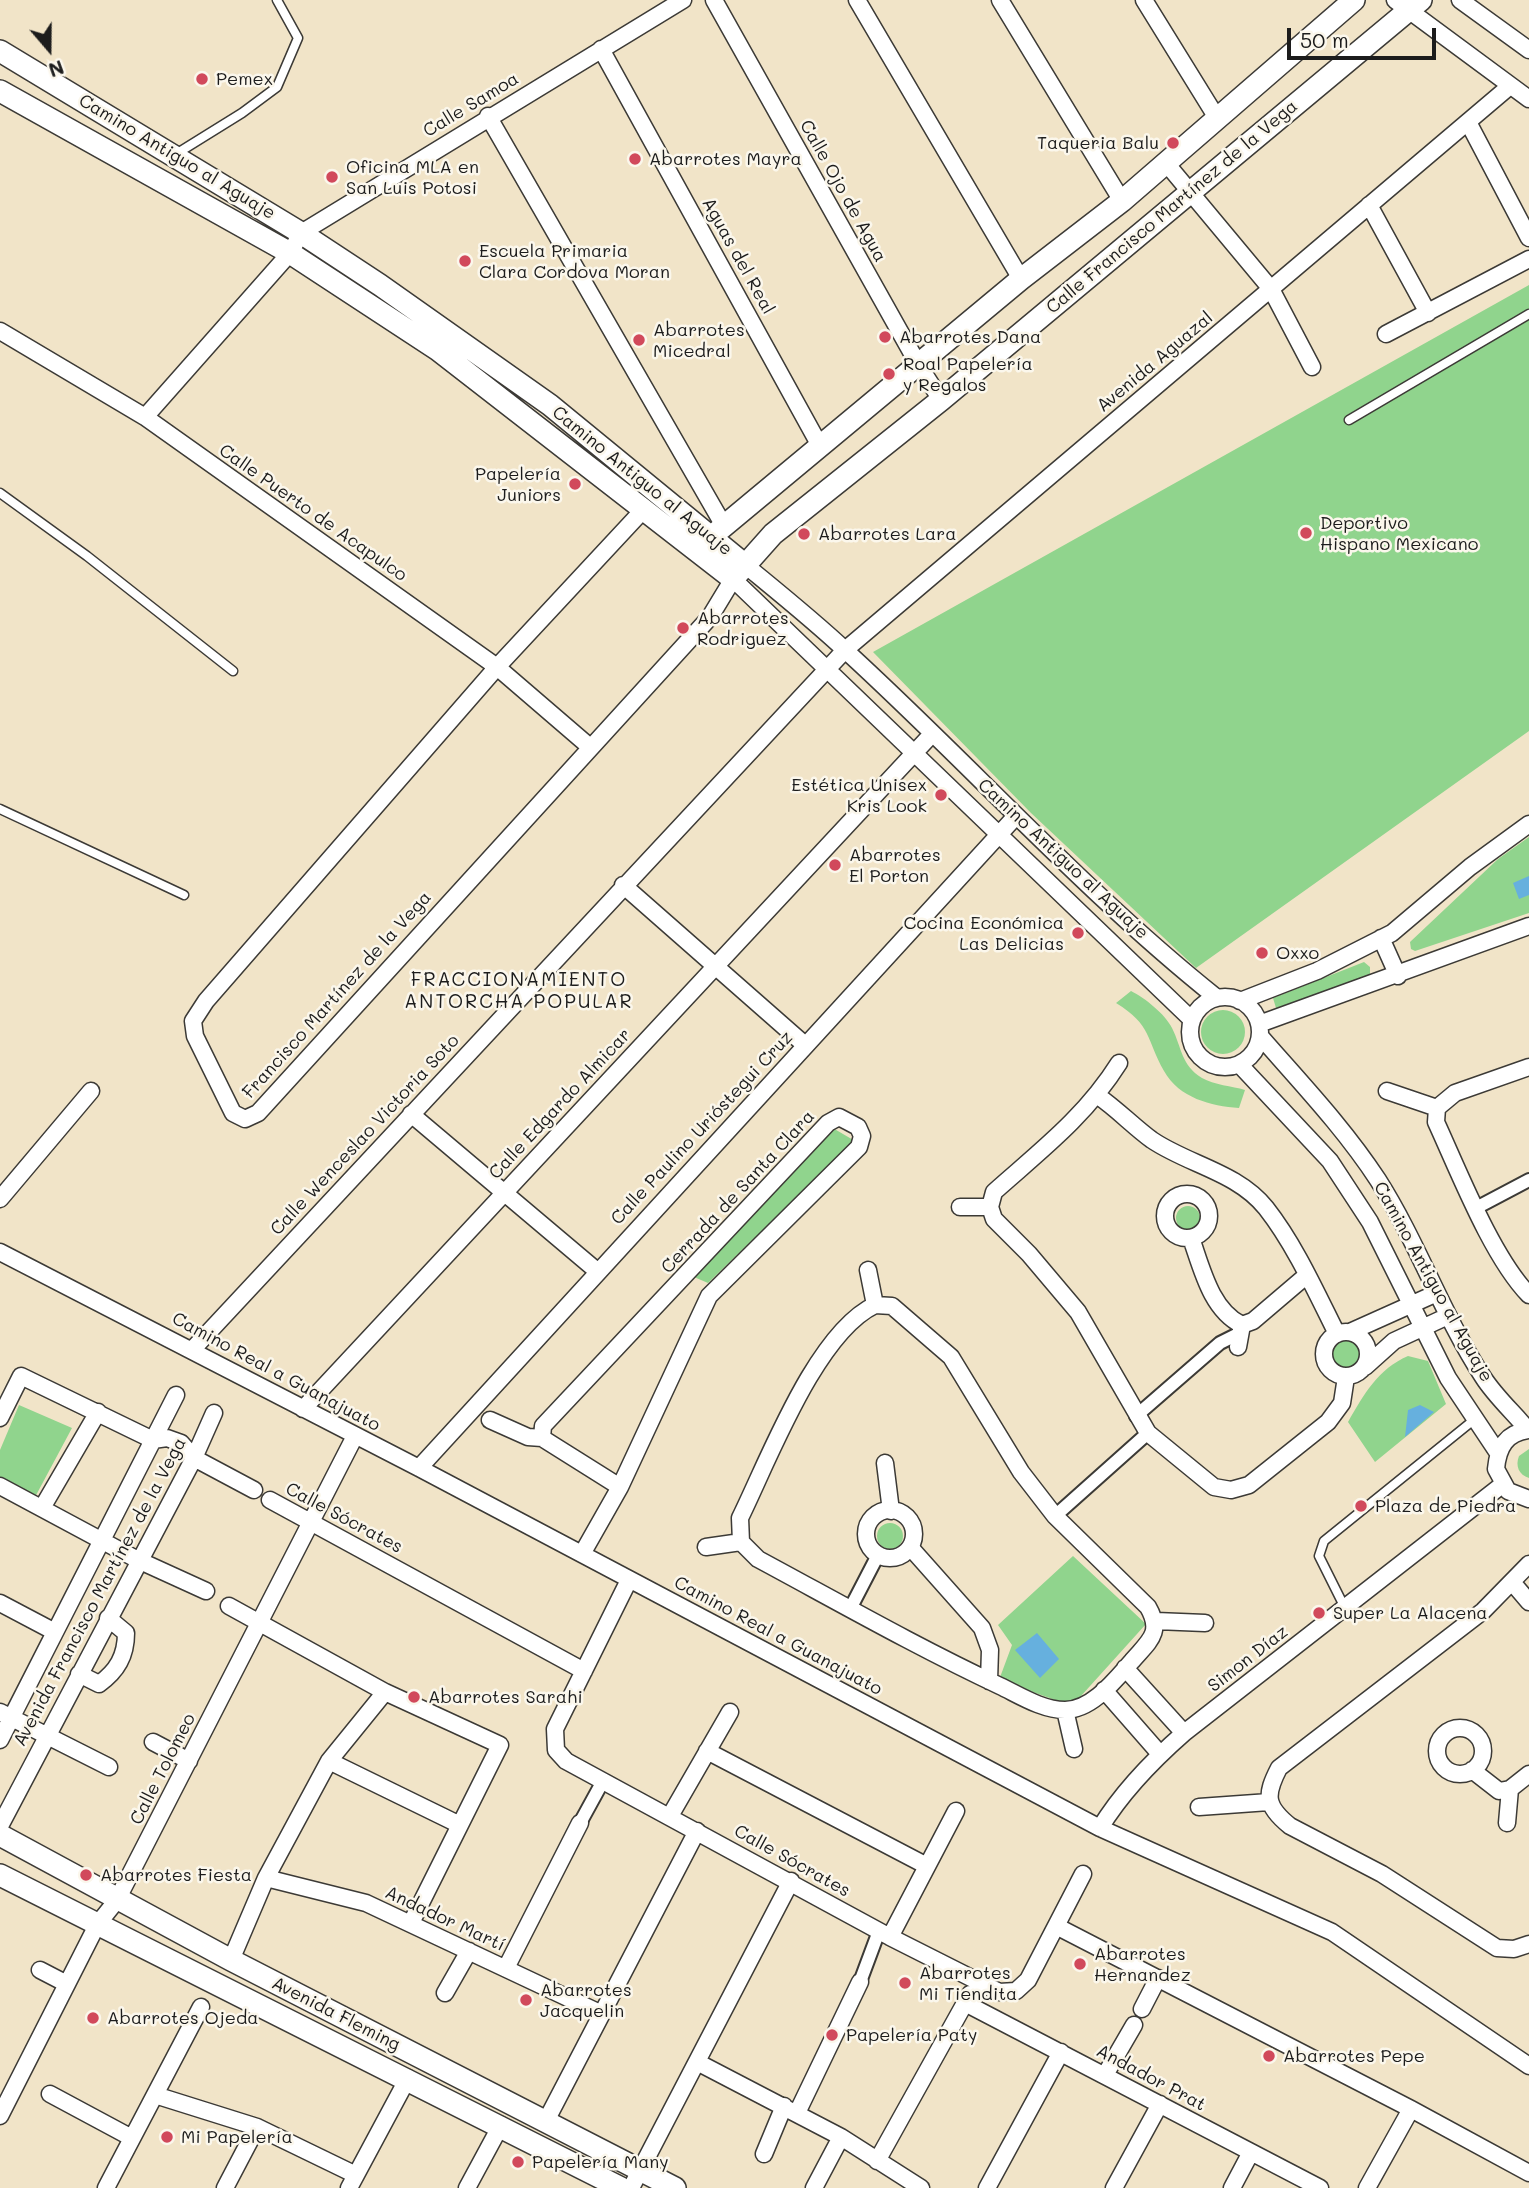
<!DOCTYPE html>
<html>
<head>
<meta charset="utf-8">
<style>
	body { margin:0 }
	#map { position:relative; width:1529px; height:2188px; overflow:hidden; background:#f1e4c8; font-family:Mali,sans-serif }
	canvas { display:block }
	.north { position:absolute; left:14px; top:14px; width:70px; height:70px; -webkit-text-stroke:5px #fbf7ec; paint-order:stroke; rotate:160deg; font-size:19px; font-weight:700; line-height:28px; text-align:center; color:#1c1c1c }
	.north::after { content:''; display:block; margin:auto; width:24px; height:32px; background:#1c1c1c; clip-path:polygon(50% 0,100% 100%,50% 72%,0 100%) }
	.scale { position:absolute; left:1287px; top:28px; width:149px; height:32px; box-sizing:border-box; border:4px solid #1c1c1c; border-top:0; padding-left:9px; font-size:21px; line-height:24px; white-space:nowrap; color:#1c1c1c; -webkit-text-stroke:5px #fbf7ec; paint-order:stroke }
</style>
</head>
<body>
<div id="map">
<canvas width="1529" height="2188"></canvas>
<div class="north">N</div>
<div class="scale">50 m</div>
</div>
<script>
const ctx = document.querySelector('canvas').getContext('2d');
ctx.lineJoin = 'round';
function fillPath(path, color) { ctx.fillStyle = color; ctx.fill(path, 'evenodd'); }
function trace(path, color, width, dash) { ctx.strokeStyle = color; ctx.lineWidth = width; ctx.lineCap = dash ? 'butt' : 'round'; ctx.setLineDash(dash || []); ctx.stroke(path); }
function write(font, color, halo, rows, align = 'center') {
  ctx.font = font + ' Mali,sans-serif'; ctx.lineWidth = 5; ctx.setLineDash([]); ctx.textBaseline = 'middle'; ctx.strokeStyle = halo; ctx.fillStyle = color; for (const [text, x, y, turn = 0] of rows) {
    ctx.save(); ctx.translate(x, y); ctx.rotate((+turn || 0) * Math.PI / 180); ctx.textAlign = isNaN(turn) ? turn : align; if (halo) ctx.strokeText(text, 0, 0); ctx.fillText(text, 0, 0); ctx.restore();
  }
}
fillPath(new Path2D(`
	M 1529,285 L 1529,731 L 1196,968 L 1031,813 L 873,652 Z
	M 1529,837 L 1529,913 L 1415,951 L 1411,949 L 1410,942 L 1498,859 Z
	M 1364,962 L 1370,967 L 1370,979 L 1276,1008 L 1273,998 Z
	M 1131,991 C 1145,998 1165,1014 1172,1028 C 1182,1048 1181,1065 1202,1078 C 1214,1085 1232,1086 1245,1090 L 1239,1108 C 1211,1106 1179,1098 1164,1071 C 1146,1039 1152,1025 1116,1003 Z
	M1201 1032a22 22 0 1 1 44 0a22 22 0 1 1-44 0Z
	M 831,1127 L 855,1141 L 708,1283 L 694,1277 Z
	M1176 1218a12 12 0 1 1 24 0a12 12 0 1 1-24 0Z
	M1330 1354a16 16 0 1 1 32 0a16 16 0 1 1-32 0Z
	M 1408,1356 L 1428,1361 L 1446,1404 L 1375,1462 L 1348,1422 C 1364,1394 1378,1369 1408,1356 Z
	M 19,1405 L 72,1428 L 34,1499 L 0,1483 L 0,1450 Z
	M 1529,1449 L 1529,1478 C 1519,1475 1515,1466 1519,1456 Z
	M877 1536a13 13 0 1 1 26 0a13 13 0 1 1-26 0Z
	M 1073,1556 L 1146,1624 L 1072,1706 L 999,1680 L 1012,1645 L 998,1625 Z`), '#90d48d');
fillPath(new Path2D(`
	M 1529,876 L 1529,895 L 1519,899 L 1513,883 Z
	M 1420,1405 L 1434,1412 L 1405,1437 L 1408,1410 Z
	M 1037,1633 L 1059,1659 L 1040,1678 L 1015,1650 Z`), '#66b0de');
const service = new Path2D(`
	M 176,154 L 242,113 L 277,87 L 298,38 L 277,0
	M 1349,420 L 1529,314
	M 0,493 L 87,556 L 233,671
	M 0,809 L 184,895
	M 1345,1608 L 1319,1556 L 1324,1541 L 1475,1419`);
const pedestrian = new Path2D(`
	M 1476,1208 L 1529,1180
	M 1136,1416 L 1220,1343 L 1240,1333
	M 1055,1516 L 1148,1433
	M 850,1609 L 878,1555
	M 580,1823 L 603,1781
	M 860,1982 L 879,1931`);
const minor = new Path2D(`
	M 714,0 L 918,364 L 941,400
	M 857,0 L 1021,279
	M 1000,0 L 1122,201
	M 1144,0 L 1217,118
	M 1395,0 L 1529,99
	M 1460,0 L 1529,50
	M 601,49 L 820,446
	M 488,116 L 724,526
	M 1468,122 L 1529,238
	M 1166,163 L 1271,289 L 1312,367
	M 1369,205 L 1428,313
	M 0,331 L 145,417 L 497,667 L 590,747
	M 1386,334 L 1529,259
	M 145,417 L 290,253 L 301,233 L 683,0
	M 645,508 L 497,667 L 206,1001 L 193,1021 L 195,1036 L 233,1113 L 245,1119 L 258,1113 L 710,617 L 733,579 L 1192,1020
	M 744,564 C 778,592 813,620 845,650 C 970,764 1084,892 1217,998
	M 623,885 L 805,1045
	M 1381,938 L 1398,976
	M1190 1032a35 35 0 1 1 70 0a35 35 0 1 1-70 0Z
	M 1240,1001 L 1317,971 L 1392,933 L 1470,867 L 1529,824
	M 1259,1024 L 1529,926
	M 1260,1036 C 1301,1083 1344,1128 1378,1180 C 1418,1243 1442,1314 1483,1377 C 1495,1396 1513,1412 1528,1430
	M 1119,1063 C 1085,1117 1040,1151 994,1192 L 990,1207 L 994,1219 L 1029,1254 L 1078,1312 L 1148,1433 L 1214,1487 L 1231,1490 L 1249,1485 L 1328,1422 L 1342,1403 L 1346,1377
	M 1239,1064 L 1330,1161 L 1370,1222 L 1448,1378 L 1498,1453
	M 1529,1067 L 1455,1093 L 1437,1108 L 1436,1122 C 1459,1172 1492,1257 1529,1295
	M 1387,1091 L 1437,1108
	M 1098,1096 C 1117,1109 1134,1127 1152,1140 C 1189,1165 1237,1172 1266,1208 C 1295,1245 1316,1292 1337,1334
	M 411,1114 L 597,1271
	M1165 1216a22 22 0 1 1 44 0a22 22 0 1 1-44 0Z
	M 0,1199 L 91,1091
	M 960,1207 L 990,1207
	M 1191,1238 C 1202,1269 1211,1310 1242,1325
	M 0,1252 L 419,1468 L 1100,1828 L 1332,1932 L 1529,2066
	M 868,1270 L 875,1305
	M 875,1305 L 892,1306 L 951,1357 L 1021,1472 L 1055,1516 L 1148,1607 C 1163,1633 1149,1641 1132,1661 C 1115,1680 1092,1710 1065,1710 C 1042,1710 1019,1695 1000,1686 C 917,1647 838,1602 758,1559 L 741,1542 L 740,1518 C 769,1459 816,1333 875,1305 Z
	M 1242,1325 L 1253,1321 L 1307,1275
	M1324 1354a22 22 0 1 1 44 0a22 22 0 1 1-44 0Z
	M 1350,1332 L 1437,1293
	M 1238,1347 L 1242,1325
	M 192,1350 L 845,650 L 1510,86
	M 1365,1367 L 1394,1341 L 1448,1316
	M 303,1409 L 932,734
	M 0,1418 L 21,1376 L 153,1440 L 167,1438 L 181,1443 L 194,1458 L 254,1490
	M 490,1420 L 528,1437 L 542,1438
	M 1529,1430 C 1506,1433 1498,1447 1496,1469 L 1508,1491 L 1529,1499
	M 542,1438 L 543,1426 L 828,1123 L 839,1117 L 858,1127 L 862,1136 L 859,1147 L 709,1296 L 620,1487 L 582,1554
	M 542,1438 L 620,1487
	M 885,1463 L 891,1511
	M 419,1468 L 1016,816
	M 0,1486 L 138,1560 L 206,1591
	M 270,1500 L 584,1671
	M 42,1508 L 98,1412
	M866 1534a24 24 0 1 1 48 0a24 24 0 1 1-48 0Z
	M 706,1547 L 741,1542
	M 910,1547 L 982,1628 L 990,1650 L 989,1681
	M 1529,1564 L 1483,1611 L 1279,1768 C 1265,1795 1265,1806 1290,1826 L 1382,1874 L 1497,1948 L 1514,1949 L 1529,1944
	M 629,1580 L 555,1729 L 556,1750 L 566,1761 L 890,1937 L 999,1992 L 1016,1991 L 1028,1980 L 1083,1874
	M 1512,1582 L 1529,1602
	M 0,1603 L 55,1632
	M 229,1606 L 385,1692 L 500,1745 L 411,1923
	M 1156,1621 L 1205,1623
	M 1125,1668 L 1184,1733
	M 79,1674 L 99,1684 C 117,1671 126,1656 126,1633 L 108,1618
	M 1104,1690 L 1160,1754
	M 1065,1710 L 1074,1749
	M 0,1712 L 109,1767
	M1437 1751a23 23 0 1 1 46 0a23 23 0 1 1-46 0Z
	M 0,1740 L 176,1395
	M 153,1742 L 189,1761
	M 707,1751 L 927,1866
	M 329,1761 L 460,1825
	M 1472,1770 L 1499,1791 L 1510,1789 L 1529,1774
	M 1199,1807 L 1269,1802
	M 670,1816 L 730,1712
	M 1507,1823 L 1510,1789
	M 0,1826 L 194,1458 L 214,1413
	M 1100,1828 C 1122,1792 1152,1761 1184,1733 L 1502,1485
	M 266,1878 L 366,1903 L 602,2014
	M 1056,1926 L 1411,2109 L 1529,2173
	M 890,1937 L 956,1811
	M 231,1960 L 266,1878 L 329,1761 L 385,1692
	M 506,1968 L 580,1823
	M 40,1970 L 67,1984
	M 445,1993 L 469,1951
	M 965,2003 L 1320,2188
	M 1142,2009 L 1158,1978
	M 697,2062 L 841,2137 L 921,2188
	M 1105,2075 L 1134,2025
	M 50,2094 L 132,2138
	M 155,2095 L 257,2127 L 356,2175
	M 797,2113 L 860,1982
	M 0,2116 L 97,1925 L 117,1900 L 355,1436
	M 546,2121 L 697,1831
	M 764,2154 L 784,2106
	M 877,2161 L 970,1994
	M 106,2188 L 201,2007
	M 225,2188 L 257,2127
	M 349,2188 L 408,2078
	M 467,2188 L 501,2125
	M 631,2188 L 791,1881
	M 814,2188 L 841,2137
	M 987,2188 L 1061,2052
	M 1114,2188 L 1160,2104
	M 1232,2188 L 1250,2154
	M 1367,2188 L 1411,2109`);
const tertiary = new Path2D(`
	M 0,51 L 301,233 L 380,285 L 550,405 L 744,564
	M 0,91 L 290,253 L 438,350 L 733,579 L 773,534 L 941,400 L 1421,0
	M 700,546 L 1021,279 L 1122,201 L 1354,0
	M 0,1835 L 231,1960 L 675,2188
	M 0,1875 L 621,2188`);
trace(service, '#3c3a36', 11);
trace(pedestrian, '#3c3a36', 16);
trace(minor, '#3c3a36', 19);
trace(tertiary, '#3c3a36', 24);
trace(service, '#fff', 8);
trace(pedestrian, '#fff', 12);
trace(minor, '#fff', 16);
trace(tertiary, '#fff', 21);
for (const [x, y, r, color] of [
	[202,79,7,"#d1495b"],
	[1173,143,7,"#d1495b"],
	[635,159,7,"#d1495b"],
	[332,177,7,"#d1495b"],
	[465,261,7,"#d1495b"],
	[885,337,7,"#d1495b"],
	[639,340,7,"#d1495b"],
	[889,374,7,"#d1495b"],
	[575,484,7,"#d1495b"],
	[1306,533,7,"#d1495b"],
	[804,534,7,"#d1495b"],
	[683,628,7,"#d1495b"],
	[941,795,7,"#d1495b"],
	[835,865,7,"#d1495b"],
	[1078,933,7,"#d1495b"],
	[1262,953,7,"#d1495b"],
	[1361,1506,7,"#d1495b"],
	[1319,1613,7,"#d1495b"],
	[414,1697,7,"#d1495b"],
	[86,1875,7,"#d1495b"],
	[1080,1964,7,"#d1495b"],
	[905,1983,7,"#d1495b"],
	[526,2000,7,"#d1495b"],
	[93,2018,7,"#d1495b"],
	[832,2035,7,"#d1495b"],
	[1269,2056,7,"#d1495b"],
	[167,2137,7,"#d1495b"],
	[518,2162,7,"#d1495b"]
]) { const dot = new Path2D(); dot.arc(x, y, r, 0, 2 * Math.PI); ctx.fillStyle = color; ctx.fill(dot); trace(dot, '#fbf7ec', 2.5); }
write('18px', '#1c1c1c', '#fbf7ec', [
	["Pemex",216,79],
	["Taqueria Balu",1159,143,"right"],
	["Abarrotes Mayra",649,159],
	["Oficina MLA en",346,167],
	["San Luis Potosi",346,188],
	["Escuela Primaria",479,251],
	["Clara Cordova Moran",479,272],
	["Abarrotes",653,330],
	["Micedral",653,351],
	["Abarrotes Dana",899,337],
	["Roal Papelería",903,364],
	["y Regalos",903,385],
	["Papelería",561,474,"right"],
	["Juniors",561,495,"right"],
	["Deportivo",1320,523],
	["Hispano Mexicano",1320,544],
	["Abarrotes Lara",818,534],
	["Abarrotes",697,618],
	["Rodriguez",697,639],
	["Estética Unisex",927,785,"right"],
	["Kris Look",927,806,"right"],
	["Abarrotes",849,855],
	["El Porton",849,876],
	["Cocina Económica",1064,923,"right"],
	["Las Delicias",1064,944,"right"],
	["Oxxo",1276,953],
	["Plaza de Piedra",1375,1506],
	["Super La Alacena",1333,1613],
	["Abarrotes Sarahi",428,1697],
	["Abarrotes Fiesta",100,1875],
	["Abarrotes",1094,1954],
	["Hernandez",1094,1975],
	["Abarrotes",919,1973],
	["Mi Tiendita",919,1994],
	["Abarrotes",540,1990],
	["Jacquelin",540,2011],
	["Abarrotes Ojeda",107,2018],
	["Papelería Paty",846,2035],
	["Abarrotes Pepe",1283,2056],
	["Mi Papelería",181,2137],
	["Papelería Many",532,2162]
], 'left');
write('18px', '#1c1c1c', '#fbf7ec', [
	["Calle Samoa",471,105,-31],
	["Camino Antiguo al Aguaje",177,157,31],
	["Calle Ojo de Agua",843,191,61],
	["Calle Francisco Martínez de la Vega",1172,207,-40],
	["Aguas del Real",738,256,61],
	["Avenida Aguazal",1155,362,-40],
	["Camino Antiguo al Aguaje",642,481,39],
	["Calle Puerto de Acapulco",313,513,35],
	["Camino Antiguo al Aguaje",1063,859,43],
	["Francisco Martínez de la Vega",337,995,-48],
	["Calle Edgardo Almicar",560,1104,-47],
	["Calle Paulino Urióstegui Cruz",702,1128,-47],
	["Calle Wenceslao Victoria Soto",365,1135,-47],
	["Cerrada de Santa Clara",738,1192,-47],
	["Camino Antiguo al Aguaje",1433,1282,61],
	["Camino Real a Guanajuato",276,1372,28],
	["Calle Sócrates",344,1518,28],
	["Avenida Francisco Martínez de la Vega",100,1592,-62],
	["Camino Real a Guanajuato",778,1636,28],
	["Simon Díaz",1248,1659,-38],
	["Calle Tolomeo",163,1769,-63],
	["Calle Sócrates",792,1861,29],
	["Andador Martí",445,1919,25],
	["Avenida Fleming",336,2014,27],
	["Andador Prat",1151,2078,28]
]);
ctx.letterSpacing = '2px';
write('19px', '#1c1c1c', '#fbf7ec', [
	["FRACCIONAMIENTO",519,980],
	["ANTORCHA POPULAR",519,1002]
]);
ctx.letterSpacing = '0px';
</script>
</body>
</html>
